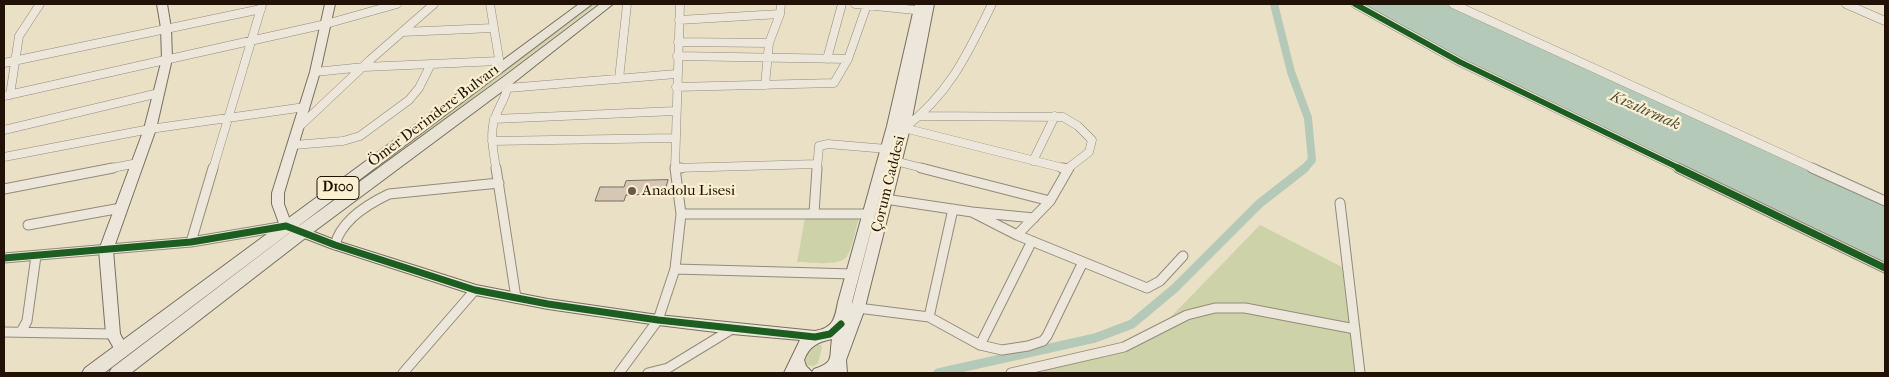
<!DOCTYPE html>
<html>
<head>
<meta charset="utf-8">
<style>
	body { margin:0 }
	#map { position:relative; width:1889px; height:377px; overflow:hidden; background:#e9e0c5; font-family:"IM FELL French Canon",serif }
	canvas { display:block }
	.frame { position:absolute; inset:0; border:5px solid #221107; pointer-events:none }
</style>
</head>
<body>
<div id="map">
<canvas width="1889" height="377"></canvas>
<div class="frame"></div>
</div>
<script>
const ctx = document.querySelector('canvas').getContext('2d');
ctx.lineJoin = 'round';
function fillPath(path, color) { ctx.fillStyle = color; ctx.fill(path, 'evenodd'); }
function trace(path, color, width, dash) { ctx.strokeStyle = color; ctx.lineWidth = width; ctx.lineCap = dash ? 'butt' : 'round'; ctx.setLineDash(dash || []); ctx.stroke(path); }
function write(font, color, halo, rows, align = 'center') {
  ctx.font = font + ' "IM FELL French Canon",serif'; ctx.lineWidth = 4.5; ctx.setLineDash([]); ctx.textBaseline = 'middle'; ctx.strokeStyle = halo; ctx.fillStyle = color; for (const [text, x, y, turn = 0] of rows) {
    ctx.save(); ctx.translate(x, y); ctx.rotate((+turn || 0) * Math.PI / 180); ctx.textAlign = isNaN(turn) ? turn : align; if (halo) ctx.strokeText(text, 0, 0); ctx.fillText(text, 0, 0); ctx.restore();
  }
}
fillPath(new Path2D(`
	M 592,4 L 597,4 L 367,178 L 406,144 Z
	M 805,218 L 859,218 C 855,230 853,246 847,256 C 841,267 809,262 797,262 Z
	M 1260,225 L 1342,267 L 1355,373 L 1045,373 L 1039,366 L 1112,346 L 1163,325 Z
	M 817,345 L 821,345 L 822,348 L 818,363 L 814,366 L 805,365 L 803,361 L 811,347 Z`), '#ced2a9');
fillPath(new Path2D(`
	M 1355,4 L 1446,4 L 1885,206 L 1885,268 L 1460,62 Z`), '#b4c9b8');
trace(new Path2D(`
	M 1274,4 L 1291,72 L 1308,118 L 1312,160 L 1304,169`), '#b4c9b8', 8);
trace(new Path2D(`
	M 938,373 L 1095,338 L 1132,324 L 1175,288 L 1259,204 L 1305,168`), '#b4c9b8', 9);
const building = new Path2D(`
	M 668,180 L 664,194 L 626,195 L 624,201 L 595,201 L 600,187 L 624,187 L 626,181 Z`);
fillPath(building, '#d6c7b5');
trace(building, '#776f61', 1);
const streetFar1 = new Path2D(`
	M 490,4 L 500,65
	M 855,4 L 925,11
	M 1355,4 L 1460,62 L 1681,169
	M 1453,4 L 1815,169
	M 1846,4 L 1885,21
	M 679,20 L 780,14
	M 402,32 L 493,28
	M 678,42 L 769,43
	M 677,56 L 848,59
	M 827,59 L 842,4
	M 4,63 L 261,9
	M 315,72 L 364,67 L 499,61
	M 619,79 L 627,4
	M 765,85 L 769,43 L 780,14 L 781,4
	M 676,87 L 834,83 L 848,59 L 867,5
	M 508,88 L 676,74
	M 10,95 L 19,36 L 40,4
	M 4,96 L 326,24 L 397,4
	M 922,116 L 1063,117 L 1078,126 L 1092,140 L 1089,152 L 1067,169
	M 494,119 L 675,111
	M 300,126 L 370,60 L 434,4
	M 900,127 L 1067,169
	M 904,128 C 949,95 968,53 992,4
	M 4,130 L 159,93
	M 492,141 L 675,138
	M 294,145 L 343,141 L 360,136 L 409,100 L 419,88 L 431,64
	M 4,157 L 150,129 L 305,107
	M 895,161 L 926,169
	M 1033,161 L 1055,116
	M 675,168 L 817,164
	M 107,169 L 138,163
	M 213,169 L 262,5
	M 496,169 C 494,153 489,134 495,118 C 499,105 509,94 507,81
	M 675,169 L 680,4
	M 817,169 L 819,146 L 828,144 L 887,149`);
const street = new Path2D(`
	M 496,168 L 516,298
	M 675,168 L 681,168
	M 921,168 L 1050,201
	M 1062,168 L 1067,169
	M 1678,168 L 1885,268
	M 1812,168 L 1885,201
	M 4,189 L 113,168
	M 885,199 L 972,212 L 1034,218
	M 1340,203 L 1360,373
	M 972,212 L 1017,235 L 1147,288 L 1160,281 L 1183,256
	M 814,213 L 817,168
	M 681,214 L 869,214
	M 28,225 L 121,208
	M 1017,235 L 1050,201 L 1069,168
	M 191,242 L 213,168
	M 335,245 C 341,220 368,204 389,194 L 499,183
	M 4,258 L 191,242 L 286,226
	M 675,269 L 853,274
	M 858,308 L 929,317 L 980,345 L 1002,350 L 1028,346 L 1043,341 L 1047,336 L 1083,262
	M 929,317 L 953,209
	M 4,332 L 113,334
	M 21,332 L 27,321 L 36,256
	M 980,345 L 1032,241
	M 403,373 L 475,290
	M 619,373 L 658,320 L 675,269 L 681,214 L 675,168
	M 648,373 L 668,368 L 732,329
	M 1011,373 L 1124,347 L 1187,315 L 1215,308 L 1245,308 L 1355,329`);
const secondary = new Path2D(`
	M 157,4 L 167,4 L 171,28 L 172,59 L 156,129 L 113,250 L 120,334 L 129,350 L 127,354 L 122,356 L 117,354 L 106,334 L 99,250 L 144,129 L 162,59 L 161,28 Z
	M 325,4 L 335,4 L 320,72 L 284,193 L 284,204 L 291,223 L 340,242 L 476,285 L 548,299 L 658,315 L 815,331 C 833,328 835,319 838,302 L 887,126 L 915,4 L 934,4 L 910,128 L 864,311 L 846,360 L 847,373 L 784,373 L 800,340 L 732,334 L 658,325 L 548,309 L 475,295 L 330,248 L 281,229 L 272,204 L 272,193 L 310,72 ZM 883,185 L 852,304 L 852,302 ZM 832,339 C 829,358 835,362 814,369 L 812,372 L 806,366 L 804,360 C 809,346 818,342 832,339 Z`);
const highway = new Path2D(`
	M 579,4 L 592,4 L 104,373 L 82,373 L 85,368 Z
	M 600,4 L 613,4 L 512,84 L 308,236 L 131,373 L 109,373 L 112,368 L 296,228 L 502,78 Z`);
trace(streetFar1, '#938b7b', 9);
trace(street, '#938b7b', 11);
trace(secondary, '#776f61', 2);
trace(highway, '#776f61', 2);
trace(streetFar1, '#ece7da', 8);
trace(street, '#ece7da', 9);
fillPath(secondary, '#ece7da');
fillPath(highway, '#e8e3d4');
trace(new Path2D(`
	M 1355,4 L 1460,62 L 1681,169`), '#1b5e20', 5.5);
trace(new Path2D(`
	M 1678,168 L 1885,268
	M 4,258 L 191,242 L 286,226 L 335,245 L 475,290 L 548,304 L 658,320 L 815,337 L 830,334 L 841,324`), '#1b5e20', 7);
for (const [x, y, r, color] of [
	[632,191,5,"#68594a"]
]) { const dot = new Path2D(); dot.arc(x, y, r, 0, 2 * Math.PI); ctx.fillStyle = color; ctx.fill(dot); trace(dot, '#faefd0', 2); }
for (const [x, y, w] of [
	[338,188,42]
]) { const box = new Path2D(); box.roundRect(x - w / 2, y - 11.5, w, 23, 4); ctx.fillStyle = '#faefd0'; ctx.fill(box); trace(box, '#221107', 1); }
write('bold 14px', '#221107', null, [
	["D100",338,188]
]);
write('15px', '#221107', '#faefd0', [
	["Ömer Derindere Bulvarı",434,116,-37],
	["Çorum Caddesi",889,184,-76]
]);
write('15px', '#221107', '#faefd0', [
	["Anadolu Lisesi",642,191]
], 'left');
write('italic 16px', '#4d4e43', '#faefd0', [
	["Kızılırmak",1645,111,24]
]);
</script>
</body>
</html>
